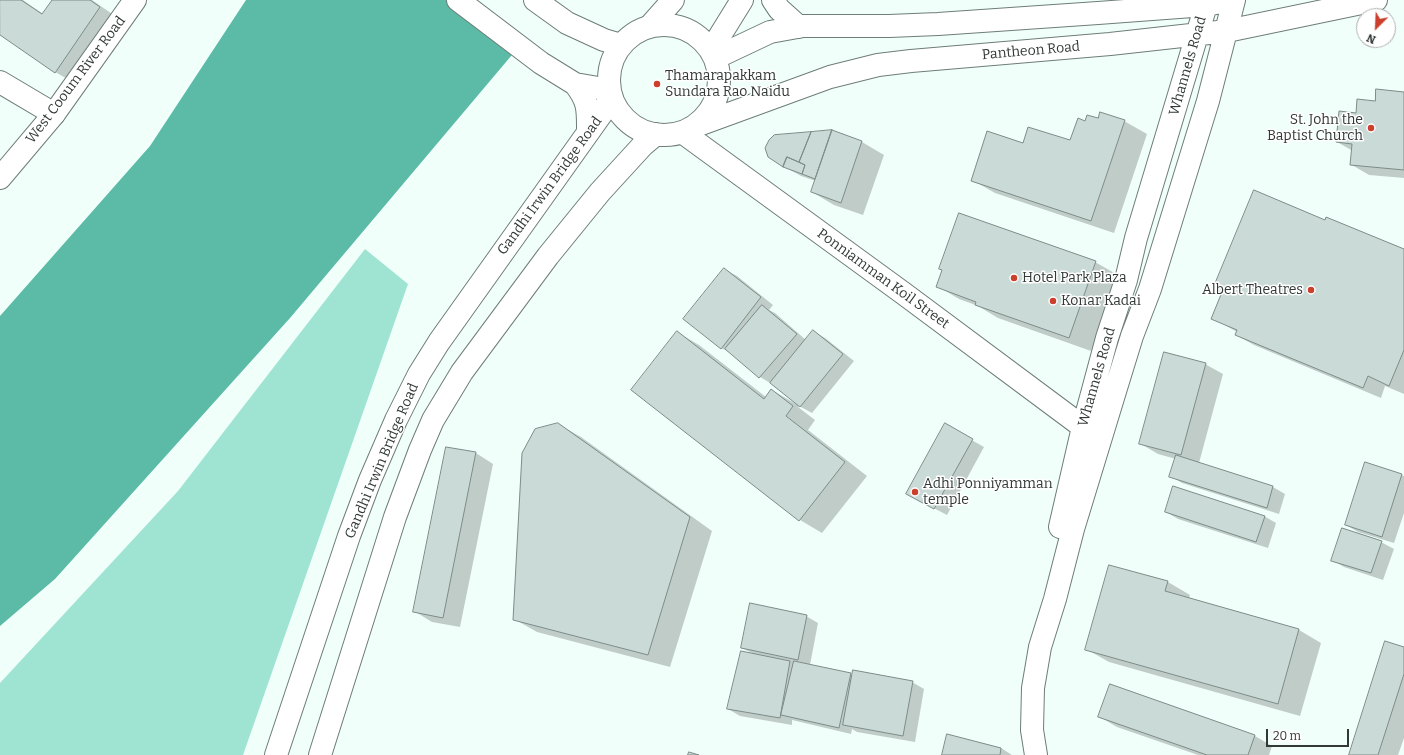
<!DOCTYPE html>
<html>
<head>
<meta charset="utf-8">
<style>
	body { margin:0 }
	#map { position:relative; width:1404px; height:755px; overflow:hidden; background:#f1fffb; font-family:Bitter,serif }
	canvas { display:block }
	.north { position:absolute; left:1356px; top:8px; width:40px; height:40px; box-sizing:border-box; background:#fff; border:1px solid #adafaf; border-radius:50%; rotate:204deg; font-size:11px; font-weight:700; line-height:16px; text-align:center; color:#313836 }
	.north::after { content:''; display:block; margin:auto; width:14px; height:18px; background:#cc3f2d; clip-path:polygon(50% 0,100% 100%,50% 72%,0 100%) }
	.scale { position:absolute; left:1266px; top:729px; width:83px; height:18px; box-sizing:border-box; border:2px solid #313836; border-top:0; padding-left:5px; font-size:12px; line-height:14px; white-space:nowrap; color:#313836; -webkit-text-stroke:3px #fff; paint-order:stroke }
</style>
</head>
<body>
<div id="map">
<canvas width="1404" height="755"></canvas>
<div class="north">N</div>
<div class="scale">20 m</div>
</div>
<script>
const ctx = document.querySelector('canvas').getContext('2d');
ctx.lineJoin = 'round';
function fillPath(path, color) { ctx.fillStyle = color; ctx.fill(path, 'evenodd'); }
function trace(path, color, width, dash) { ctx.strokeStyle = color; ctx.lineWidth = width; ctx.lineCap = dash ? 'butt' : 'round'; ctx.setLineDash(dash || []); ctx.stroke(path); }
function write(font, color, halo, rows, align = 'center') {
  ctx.font = font + ' Bitter,serif'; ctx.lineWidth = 3; ctx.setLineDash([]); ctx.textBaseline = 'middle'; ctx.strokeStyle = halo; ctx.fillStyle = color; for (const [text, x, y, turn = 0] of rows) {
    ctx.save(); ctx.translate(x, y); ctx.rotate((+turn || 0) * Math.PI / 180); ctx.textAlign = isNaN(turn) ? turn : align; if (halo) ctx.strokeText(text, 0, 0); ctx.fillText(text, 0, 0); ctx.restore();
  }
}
fillPath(new Path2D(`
	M 365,249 L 408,284 L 243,755 L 0,755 L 0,683 L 178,491 Z`), '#9fe4d2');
fillPath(new Path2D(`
	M 246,0 L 557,0 L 522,43 L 290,318 L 55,579 L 0,626 L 0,316 L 150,146 Z`), '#5bbba6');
fillPath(new Path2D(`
	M 470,0 L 559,0 L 526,41 Z`), '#f1fffb');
fillPath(new Path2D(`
	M 0,0 L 23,0 L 43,14 L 53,0 L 92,0 L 118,18 L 73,82 L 55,72 L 0,34 Z
	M 1404,93 L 1404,178 L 1369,175 L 1352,165 L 1353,151 L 1337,142 L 1356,114 L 1376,102 Z
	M 1099,119 L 1124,121 L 1147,134 L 1114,233 L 995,193 L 972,180 L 1023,145 L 1071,142 L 1086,122 Z
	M 832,131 L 862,142 L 884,155 L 863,215 L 834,205 L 812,192 L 816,181 L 801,176 L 783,166 L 774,136 Z
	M 1325,221 L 1404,250 L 1404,394 L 1385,386 L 1381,398 L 1254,345 L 1236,335 L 1237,332 L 1213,318 L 1223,293 L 1214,288 Z
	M 1095,262 L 1118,275 L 1091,351 L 998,318 L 978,306 L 959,299 L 937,286 Z
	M 724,269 L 737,276 L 773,305 L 769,310 L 775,313 L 806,340 L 813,331 L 825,338 L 854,361 L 812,413 L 799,406 L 798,407 L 815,420 L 808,430 L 867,476 L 822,533 L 800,520 L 677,332 L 699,345 L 766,397 L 772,390 L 796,404 L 796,403 L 772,384 L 760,377 L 731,353 L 721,348 Z
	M 1205,364 L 1223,374 L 1199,463 L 1273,487 L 1285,494 L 1279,514 L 1182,483 L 1170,476 L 1176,459 L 1158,454 L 1141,444 Z
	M 558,424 L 581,437 L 712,531 L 670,667 L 537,632 L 514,619 Z
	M 945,425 L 984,447 L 947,515 L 920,501 Z
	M 476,453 L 493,464 L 460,627 L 432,622 L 414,611 Z
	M 1366,463 L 1404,476 L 1404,513 L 1394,543 L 1358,532 L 1346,525 Z
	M 1166,512 L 1264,516 L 1276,523 L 1268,548 L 1178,519 Z
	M 1381,542 L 1394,549 L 1383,580 L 1344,567 L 1332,560 Z
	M 1110,566 L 1168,582 L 1190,595 L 1189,599 L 1299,630 L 1321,643 L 1300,716 L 1109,662 L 1086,649 Z
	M 806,616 L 818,623 L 810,665 L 853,675 L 912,682 L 924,689 L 915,742 L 857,732 L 852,729 L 851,734 L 792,720 L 792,725 L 740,716 L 728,709 L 754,654 L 742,648 Z
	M 1404,648 L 1404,738 L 1398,755 L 1350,755 Z
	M 1100,717 L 1255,736 L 1272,746 L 1269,755 L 1198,755 L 1117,727 Z
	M 948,735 L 1001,748 L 1012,755 L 943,755 Z`), '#0003');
const building = new Path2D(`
	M 0,0 L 21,0 L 42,14 L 52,0 L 90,0 L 100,7 L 55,73 L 0,35 Z
	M 1376,89 L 1404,92 L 1404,170 L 1350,165 L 1352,144 L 1336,142 L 1339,111 L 1356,113 L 1357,99 L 1375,101 Z
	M 1100,112 L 1125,120 L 1091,221 L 971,181 L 987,131 L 1023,143 L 1028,127 L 1070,140 L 1078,118 L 1085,121 L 1087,115 L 1098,118 Z
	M 832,130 L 862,141 L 841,203 L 811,192 Z
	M 832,130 L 815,179 L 802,174 L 805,165 L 799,162 L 811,132 Z
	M 811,132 L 799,162 L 787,157 L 783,167 L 768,157 L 765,148 L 769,140 L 774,135 Z
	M 787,157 L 805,165 L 802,174 L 783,167 Z
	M 1254,190 L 1325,220 L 1326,217 L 1404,249 L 1404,350 L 1389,386 L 1368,376 L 1363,388 L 1235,335 L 1237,330 L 1211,319 L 1222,292 L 1213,289 Z
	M 959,213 L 1096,261 L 1069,338 L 975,305 L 976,302 L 936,287 L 942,270 L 939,269 Z
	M 724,268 L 761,297 L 721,349 L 683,319 Z
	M 762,305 L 797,334 L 759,378 L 725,349 Z
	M 813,330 L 843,354 L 800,407 L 770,383 Z
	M 677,331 L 764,399 L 771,389 L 793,406 L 786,416 L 845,462 L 799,521 L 631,390 Z
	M 1164,352 L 1206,363 L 1181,455 L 1139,444 Z
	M 558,423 L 690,517 L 648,655 L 513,620 L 522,453 L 535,429 Z
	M 945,423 L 973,439 L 934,509 L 906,494 Z
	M 446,447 L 476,452 L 443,618 L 413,612 Z
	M 1176,455 L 1273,486 L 1267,508 L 1169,477 Z
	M 1365,462 L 1402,474 L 1382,537 L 1345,525 Z
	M 1173,486 L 1265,516 L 1256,542 L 1165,512 Z
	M 1342,528 L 1382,541 L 1371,573 L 1331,561 Z
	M 1109,565 L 1168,581 L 1165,591 L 1299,629 L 1278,704 L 1085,650 Z
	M 750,603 L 807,615 L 798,660 L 741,648 Z
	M 1385,641 L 1404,647 L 1404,674 L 1378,755 L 1349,755 Z
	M 741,651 L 790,661 L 780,718 L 727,709 Z
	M 794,661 L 851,673 L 839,728 L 781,715 Z
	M 853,670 L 913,681 L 903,736 L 843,725 Z
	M 1110,684 L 1255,735 L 1248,755 L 1207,755 L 1098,717 Z
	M 947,734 L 1001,748 L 1000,755 L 942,755 Z
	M 689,752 L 699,755 L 688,755 Z`);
fillPath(building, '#cadad6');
trace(building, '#7d8c88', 1);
const minor = new Path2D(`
	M 650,26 L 673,0
	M 711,50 L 742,0
	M 0,178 L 54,114`);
const major = new Path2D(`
	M 458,0 L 541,63 L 575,84 L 610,90
	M 535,0 L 567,23 L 604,40 L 621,45
	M 773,0 L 779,9 L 799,27
	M609 80a55 55 0 1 1 110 0a55 55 0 1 1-110 0Z
	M 715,58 L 770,32 L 803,26 L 889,26 L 938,24 L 1098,13 L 1206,5 L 1221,2
	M 0,82 L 54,114 L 135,0
	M 575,84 C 589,102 588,110 588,132
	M 693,127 L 830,77 L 878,65 L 911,61 L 1110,44 L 1227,31 L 1376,0
	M 682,132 L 903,293 L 1083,427 L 1094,434
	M 1060,527 L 1083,427 L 1107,338 L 1126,280 L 1136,238 L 1206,5
	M 276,755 L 349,536 L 370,480 L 396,420 L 419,374 L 439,342 L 602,113 L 611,96
	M 320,755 L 395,517 L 420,450 L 433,420 L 462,372 L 548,256 L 600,192 L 643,145 L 656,134
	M 1036,755 L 1032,730 L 1033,688 L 1040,647 L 1055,599 L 1073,529 L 1116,388 L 1132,336 L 1150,289 L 1208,101 L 1234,0`);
trace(minor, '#6e7d79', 24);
trace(major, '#6e7d79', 24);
trace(minor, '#fff', 22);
trace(major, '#fff', 22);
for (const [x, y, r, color] of [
	[657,84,4,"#cc3f2d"],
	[1371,128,4,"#cc3f2d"],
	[1014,278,4,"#cc3f2d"],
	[1311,290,4,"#cc3f2d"],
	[1053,301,4,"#cc3f2d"],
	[915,492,4,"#cc3f2d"]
]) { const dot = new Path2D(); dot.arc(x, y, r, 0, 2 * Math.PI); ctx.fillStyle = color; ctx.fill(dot); trace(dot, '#fff', 1.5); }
write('14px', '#313836', '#fff', [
	["Pantheon Road",1031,51,-5],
	["Whannels Road",1188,66,-74],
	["West Cooum River Road",76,80,-53],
	["Gandhi Irwin Bridge Road",550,186,-54],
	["Ponniamman Koil Street",883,279,36],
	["Whannels Road",1097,377,-74],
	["Gandhi Irwin Bridge Road",382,461,-67]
]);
write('14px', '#313836', '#fff', [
	["Thamarapakkam",665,76],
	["Sundara Rao Naidu",665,92],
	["St. John the",1363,120,"right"],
	["Baptist Church",1363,136,"right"],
	["Hotel Park Plaza",1022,278],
	["Albert Theatres",1303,290,"right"],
	["Konar Kadai",1061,301],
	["Adhi Ponniyamman",923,484],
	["temple",923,500]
], 'left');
</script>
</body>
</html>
